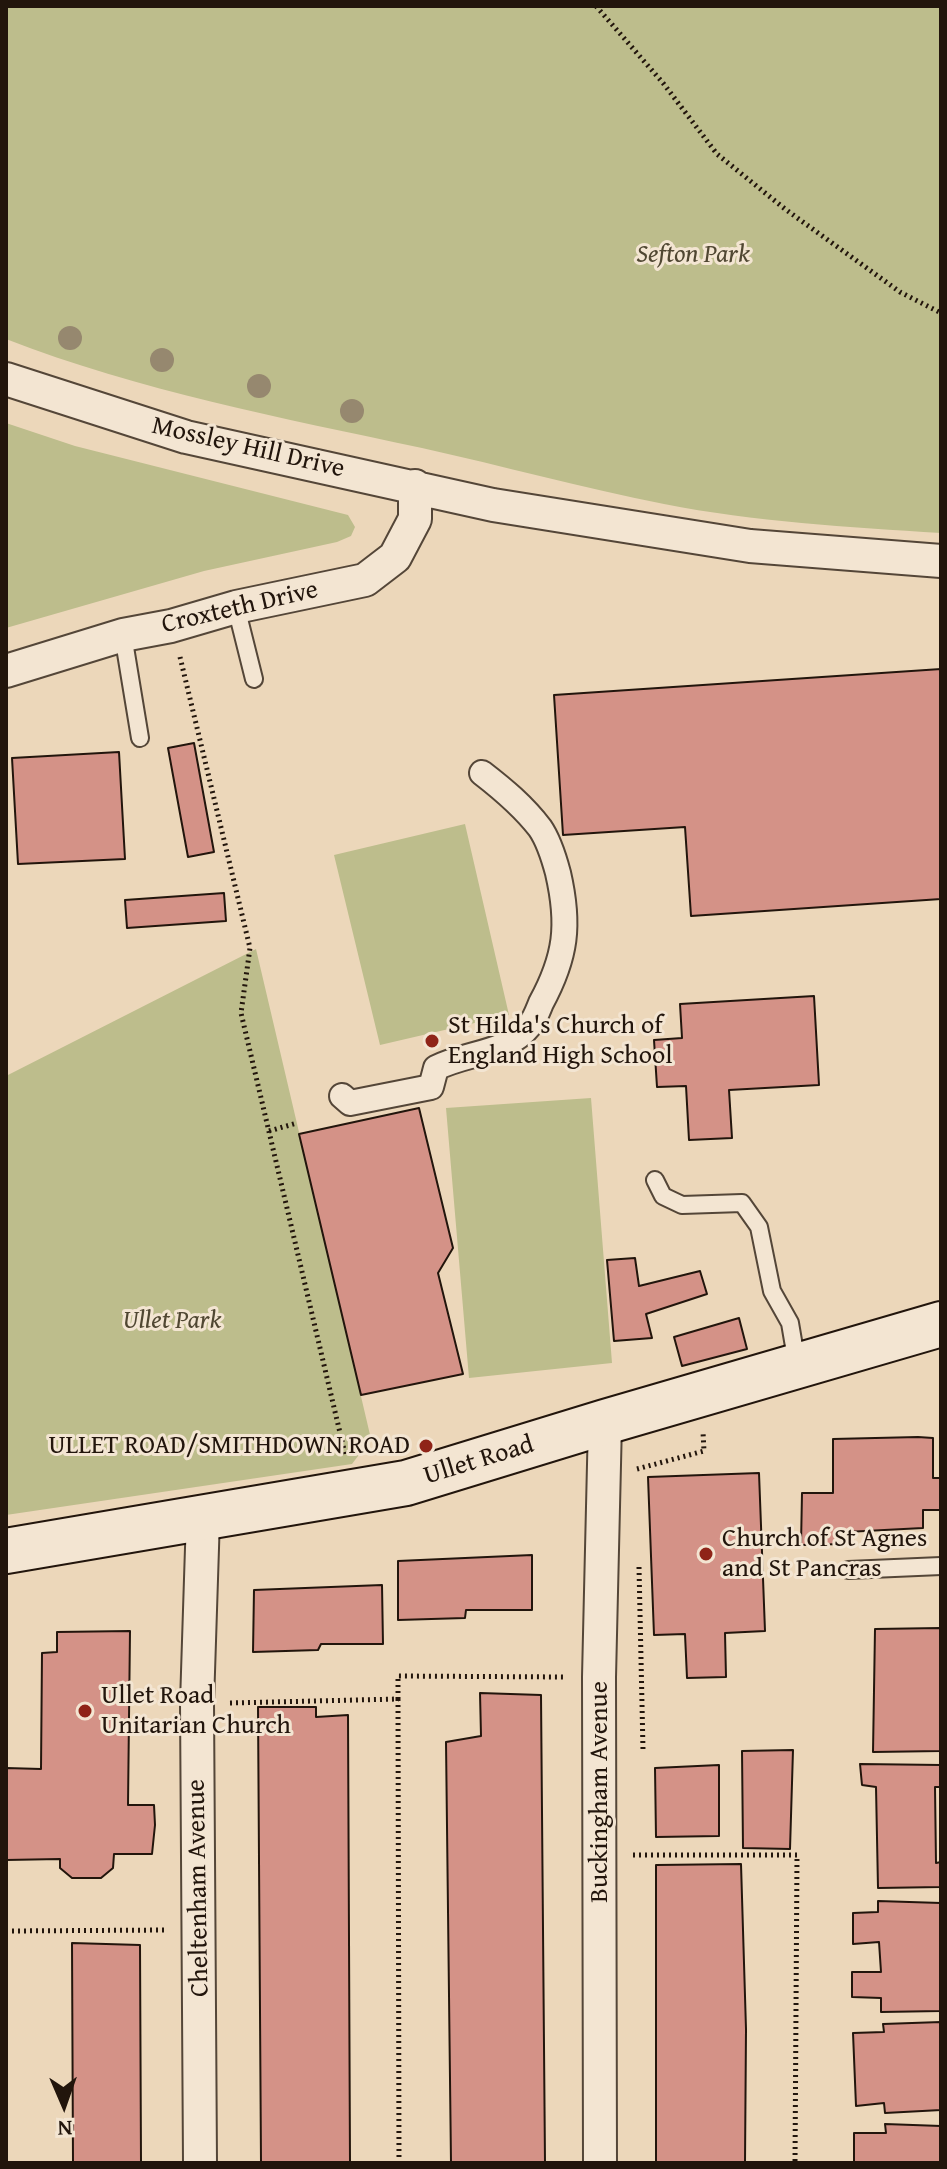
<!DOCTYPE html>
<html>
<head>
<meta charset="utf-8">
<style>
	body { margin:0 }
	#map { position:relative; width:947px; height:2169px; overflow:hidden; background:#ecd7ba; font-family:"Gentium Book Plus",serif }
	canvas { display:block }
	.frame { position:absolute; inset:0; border:8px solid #22150c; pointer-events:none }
	.north { position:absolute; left:24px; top:2065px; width:80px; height:80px; -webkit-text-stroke:6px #f3e5d2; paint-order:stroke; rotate:178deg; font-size:22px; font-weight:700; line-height:32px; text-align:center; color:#22150c }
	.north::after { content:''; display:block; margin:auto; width:28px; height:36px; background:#22150c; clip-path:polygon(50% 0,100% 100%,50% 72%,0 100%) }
</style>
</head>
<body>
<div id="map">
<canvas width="947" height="2169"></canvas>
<div class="frame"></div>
<div class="north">N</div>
</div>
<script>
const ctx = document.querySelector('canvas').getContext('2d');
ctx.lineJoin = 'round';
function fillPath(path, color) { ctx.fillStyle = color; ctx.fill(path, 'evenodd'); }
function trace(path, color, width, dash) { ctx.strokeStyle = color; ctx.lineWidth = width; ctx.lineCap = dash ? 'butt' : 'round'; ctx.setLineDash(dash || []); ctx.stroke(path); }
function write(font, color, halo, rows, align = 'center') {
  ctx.font = font + ' "Gentium Book Plus",serif'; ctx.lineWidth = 6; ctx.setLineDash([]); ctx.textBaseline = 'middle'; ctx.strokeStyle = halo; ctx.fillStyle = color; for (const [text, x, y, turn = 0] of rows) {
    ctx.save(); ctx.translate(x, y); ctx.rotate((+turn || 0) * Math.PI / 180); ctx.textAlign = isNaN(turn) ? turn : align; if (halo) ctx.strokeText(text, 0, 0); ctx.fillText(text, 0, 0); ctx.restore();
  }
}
fillPath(new Path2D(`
	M 6,6 L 941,6 L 941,533 C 848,527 755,522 664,504 C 583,488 503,466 422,448 C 282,418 140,391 6,339 Z
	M 6,423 L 75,446 L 348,515 L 355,527 L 351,536 L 337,542 L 204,571 L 6,628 Z
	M 465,824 L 509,1015 L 380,1045 L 334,855 Z
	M 256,949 L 371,1439 L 352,1464 L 6,1515 L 6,1076 Z
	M 591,1098 L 612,1363 L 469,1378 L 446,1108 Z`), '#bdbd8c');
const building = new Path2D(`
	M 941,669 L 941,899 L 691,916 L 685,827 L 563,835 L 554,695 Z
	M 194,743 L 214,852 L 188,857 L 168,748 Z
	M 119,752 L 125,859 L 18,864 L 12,758 Z
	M 224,893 L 226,921 L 127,928 L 125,900 Z
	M 814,996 L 819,1085 L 729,1090 L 732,1138 L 689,1140 L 686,1086 L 657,1087 L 654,1040 L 682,1038 L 680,1004 Z
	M 419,1108 L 453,1248 L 438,1273 L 463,1374 L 361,1395 L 299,1134 Z
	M 635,1258 L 639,1286 L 700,1271 L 707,1294 L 646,1314 L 652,1338 L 614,1341 L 607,1260 Z
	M 739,1318 L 747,1349 L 682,1366 L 674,1337 Z
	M 918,1437 L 933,1438 L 933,1478 L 941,1478 L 941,1510 L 923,1510 L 923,1528 L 846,1532 L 845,1544 L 801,1545 L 802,1493 L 833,1493 L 833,1439 Z
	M 759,1473 L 765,1631 L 725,1633 L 726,1677 L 687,1678 L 685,1634 L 654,1635 L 648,1477 Z
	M 532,1555 L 532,1610 L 466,1610 L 465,1618 L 398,1620 L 398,1561 Z
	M 382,1585 L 383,1644 L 321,1644 L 318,1650 L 253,1652 L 254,1590 Z
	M 941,1628 L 941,1751 L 873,1752 L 875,1629 Z
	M 130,1631 L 128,1805 L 154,1805 L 155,1825 L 152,1854 L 114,1854 L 113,1868 L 101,1878 L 72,1878 L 60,1868 L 60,1859 L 6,1860 L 6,1768 L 41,1769 L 42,1653 L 57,1652 L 57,1632 Z
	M 480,1693 L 541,1695 L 545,2163 L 451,2163 L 446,1742 L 481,1736 Z
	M 258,1707 L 316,1707 L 316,1717 L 348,1715 L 350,2163 L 261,2163 Z
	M 793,1750 L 790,1849 L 743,1848 L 742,1751 Z
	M 860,1764 L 941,1765 L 941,1787 L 935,1787 L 936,1863 L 941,1862 L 941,1887 L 878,1888 L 876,1787 L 862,1785 Z
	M 719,1765 L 719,1836 L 656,1837 L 655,1768 Z
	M 741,1864 L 746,2029 L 745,2163 L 656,2163 L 656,1865 Z
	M 878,1901 L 941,1903 L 941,2011 L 881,2012 L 881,1998 L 852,1997 L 852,1972 L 881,1972 L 879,1942 L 853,1944 L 853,1913 L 878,1912 Z
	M 72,1943 L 140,1945 L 141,2163 L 73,2163 Z
	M 941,2022 L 941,2110 L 885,2113 L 884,2103 L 856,2106 L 853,2033 L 884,2032 L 883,2024 Z
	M 885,2124 L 941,2126 L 941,2163 L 854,2163 L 854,2133 L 886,2133 Z`);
fillPath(building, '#d49287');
trace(building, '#22150c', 2);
const service = new Path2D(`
	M 236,607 L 254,679
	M 123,635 L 140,738
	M 655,1180 L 663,1196 L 682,1205 L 742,1203 L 759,1227 L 772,1291 L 790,1323 L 797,1364
	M 848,1570 L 941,1566`);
const pedestrian = new Path2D(`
	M 342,1096 L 350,1103 L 431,1087 L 436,1068 C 467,1052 506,1055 530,1025 C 535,1019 538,1010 541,1003 C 566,957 570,925 558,873 C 554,858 549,841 540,828 C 523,806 504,790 482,773`);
const minor = new Path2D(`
	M 6,379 L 186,437 L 493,505 L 750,546 L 941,561
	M 6,671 L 123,635 L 171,626 L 236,607 L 365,580 L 395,557 L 415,519 L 415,486
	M 200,2163 L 197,1703 L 203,1517
	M 600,2163 L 599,1677 L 605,1422`);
const secondary = new Path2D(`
	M 6,1551 L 406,1483 L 605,1422 L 941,1324`);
trace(service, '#544638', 20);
trace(pedestrian, '#544638', 28);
trace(minor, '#544638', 36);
trace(secondary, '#22150c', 48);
trace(new Path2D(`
	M 596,6 L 663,83 L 717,154 L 785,209 L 900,292 L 941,313
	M 180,657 L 250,948 L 241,1013 L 345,1454
	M 269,1131 L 297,1123
	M 637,1469 L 704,1451 L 703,1432
	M 639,1567 L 643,1750
	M 398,1699 L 399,2163
	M 230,1703 L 398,1699 L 398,1676 L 565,1677
	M 633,1855 L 797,1855 L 795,2163
	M 6,1931 L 167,1930`), '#22150c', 5, [2, 4]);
trace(service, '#f3e5d2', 16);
trace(pedestrian, '#f3e5d2', 24);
trace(minor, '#f3e5d2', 32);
trace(secondary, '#f3e5d2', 44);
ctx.fillStyle = '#96886f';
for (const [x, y] of [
	[70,338],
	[162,360],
	[259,386],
	[352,411]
]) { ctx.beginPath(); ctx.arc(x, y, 12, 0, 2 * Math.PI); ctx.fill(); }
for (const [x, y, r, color] of [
	[432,1041,8,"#8f2418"],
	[426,1446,8,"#8f2418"],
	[706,1554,8,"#8f2418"],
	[85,1711,8,"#8f2418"]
]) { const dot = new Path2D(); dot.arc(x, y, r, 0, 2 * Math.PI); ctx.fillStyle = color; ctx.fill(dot); trace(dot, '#f3e5d2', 3); }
write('italic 26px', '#504732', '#f3e5d2', [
	["Sefton Park",693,255],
	["Ullet Park",172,1321]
]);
write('26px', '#22150c', '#f3e5d2', [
	["Mossley Hill Drive",248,448,13],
	["Croxteth Drive",240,608,-13],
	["Ullet Road",479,1461,-17],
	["Buckingham Avenue",600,1792,-90],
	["Cheltenham Avenue",199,1888,-91]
]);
write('26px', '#22150c', '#f3e5d2', [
	["St Hilda's Church of",448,1026],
	["England High School",448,1056],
	["ULLET ROAD/SMITHDOWN ROAD",410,1446,"right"],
	["Church of St Agnes",722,1539],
	["and St Pancras",722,1569],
	["Ullet Road",101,1696],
	["Unitarian Church",101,1726]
], 'left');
</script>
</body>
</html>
